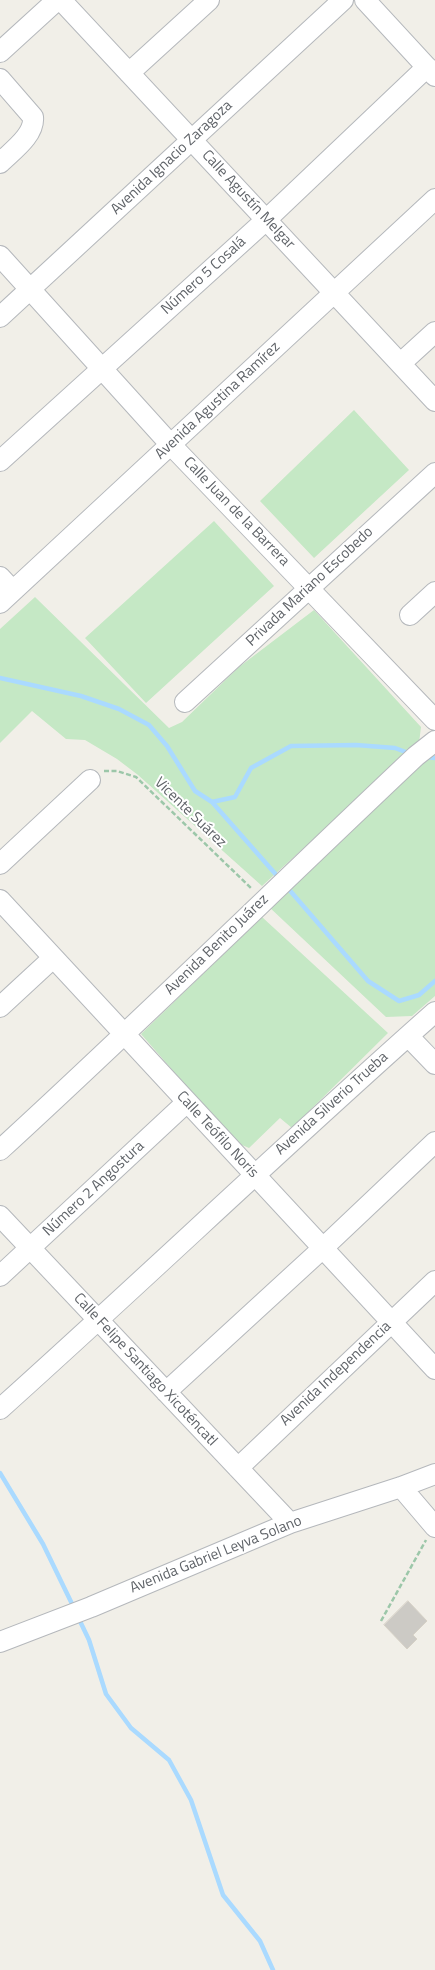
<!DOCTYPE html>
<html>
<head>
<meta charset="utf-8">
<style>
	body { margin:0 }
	canvas { display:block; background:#f1efe8 }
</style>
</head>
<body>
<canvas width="435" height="1970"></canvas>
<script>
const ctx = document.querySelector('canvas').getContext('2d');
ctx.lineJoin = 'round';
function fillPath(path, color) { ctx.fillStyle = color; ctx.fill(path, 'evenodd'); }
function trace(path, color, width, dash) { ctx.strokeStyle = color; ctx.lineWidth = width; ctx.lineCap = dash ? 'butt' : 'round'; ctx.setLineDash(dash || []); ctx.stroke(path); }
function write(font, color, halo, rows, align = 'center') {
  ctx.font = font + ' "Titillium Web",sans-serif'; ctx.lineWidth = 4; ctx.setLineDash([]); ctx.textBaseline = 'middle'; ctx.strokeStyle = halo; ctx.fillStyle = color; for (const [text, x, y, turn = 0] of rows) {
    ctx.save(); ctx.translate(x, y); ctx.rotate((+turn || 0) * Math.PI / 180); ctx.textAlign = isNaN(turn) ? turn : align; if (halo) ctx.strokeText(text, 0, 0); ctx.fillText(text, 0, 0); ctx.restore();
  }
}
fillPath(new Path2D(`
	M 354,410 L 409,470 L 314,558 L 260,501 Z
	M 214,521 L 274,586 L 146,703 L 85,638 Z
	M 35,597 L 169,728 L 182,722 L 239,667 L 314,610 L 421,727 L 419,743 L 262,886 L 138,775 L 117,759 L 85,740 L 66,739 L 32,711 L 0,743 L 0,629 Z
	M 435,749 L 435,996 L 412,1016 L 386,1017 L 268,906 Z
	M 262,917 L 388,1033 L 292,1128 L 280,1118 L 249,1148 L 235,1142 L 141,1034 Z`), '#c5e8c5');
trace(new Path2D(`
	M 0,678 L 81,696 L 119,709 L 149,725 L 167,746 L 195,791 L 212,802 L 235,797 L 251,768 L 291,746 L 356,745 L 395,748 L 411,754
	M 425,757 L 435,758
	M 212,802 L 279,878
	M 286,886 L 368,981 L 399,1001 L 419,995 L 435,981
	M 0,1473 L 43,1544 L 74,1608
	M 78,1617 L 89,1640 L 106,1694 L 131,1728 L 169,1760 L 191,1800 L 223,1895 L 260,1941 L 273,1970`), '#aadaff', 4.5);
const building = new Path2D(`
	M 408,1601 L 427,1621 L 413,1635 L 417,1639 L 407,1649 L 384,1625 Z`);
fillPath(building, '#cccac5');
trace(building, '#d6d1c6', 1);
const minor = new Path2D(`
	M 61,0 L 435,401
	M 365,0 L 435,76
	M 0,52 L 57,0
	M 129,73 L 209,0
	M 0,79 L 33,117 C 35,135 12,151 0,163
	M 0,256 L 171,445 L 435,720
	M 0,317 L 343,0
	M 401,363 L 435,332
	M 0,461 L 266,220 L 427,67
	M 0,577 L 13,591
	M 0,603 L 435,199
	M 410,615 L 435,592
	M 185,702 L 435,473
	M 0,864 L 90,780
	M 0,900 L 435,1369
	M 0,1007 L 53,958
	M 408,1036 L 435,1064
	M 0,1150 C 141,1021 277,887 416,756 L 435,741
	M 0,1216 L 290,1523
	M 0,1276 L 187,1102
	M 166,1392 L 323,1248 L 435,1142
	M 0,1409 C 146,1278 288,1142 435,1012
	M 238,1468 L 435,1281
	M 401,1487 L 435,1527
	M 0,1642 L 91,1607 L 290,1523 L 401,1487 L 435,1474`);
trace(minor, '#b5b8bc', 22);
trace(new Path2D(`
	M 104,771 L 117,771 L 136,777 L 252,889
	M 381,1621 L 426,1540`), '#9cc7a9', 2.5, [5, 2.5]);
trace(minor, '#fff', 20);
write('15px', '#5f6368', '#fff', [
	["Avenida Ignacio Zaragoza",172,158,-43],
	["Calle Agustín Melgar",248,200,47],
	["Número 5 Cosalá",204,276,-42],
	["Avenida Agustina Ramírez",218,401,-43],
	["Calle Juan de la Barrera",236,512,46],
	["Privada Mariano Escobedo",310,587,-43],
	["Vicente Suárez",190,813,44],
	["Avenida Benito Juárez",217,945,-44],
	["Avenida Silverio Trueba",332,1104,-42],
	["Calle Teófilo Noris",217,1135,47],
	["Número 2 Angostura",94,1189,-43],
	["Calle Felipe Santiago Xicoténcatl",145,1370,47],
	["Avenida Independencia",336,1374,-43],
	["Avenida Gabriel Leyva Solano",216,1555,-22]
]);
</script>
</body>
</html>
